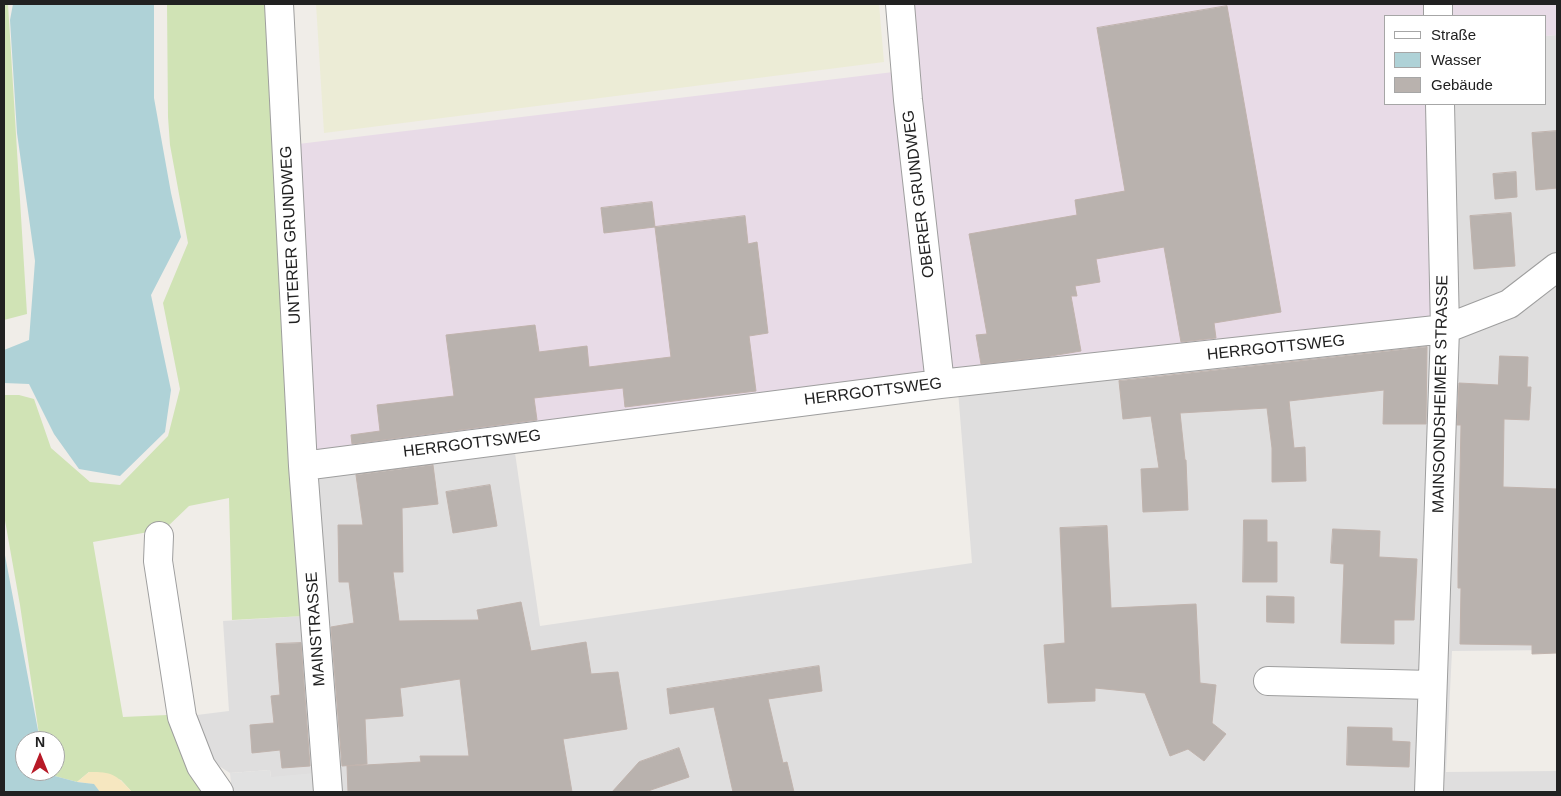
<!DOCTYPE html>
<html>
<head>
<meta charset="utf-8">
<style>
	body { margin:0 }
	#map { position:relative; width:1561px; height:796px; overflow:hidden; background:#f0ede8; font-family:Helvetica,sans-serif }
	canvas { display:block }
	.frame { position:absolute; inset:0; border:5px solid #212121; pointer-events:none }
	.legend { position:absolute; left:1384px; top:15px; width:162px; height:90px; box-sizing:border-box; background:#fff; border:1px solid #a6a6a6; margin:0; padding:6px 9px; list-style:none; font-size:15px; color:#212121 }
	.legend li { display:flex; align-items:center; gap:10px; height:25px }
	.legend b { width:25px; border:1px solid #a6a6a6 }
	.north { position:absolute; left:15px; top:731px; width:50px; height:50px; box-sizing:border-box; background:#fff; border:1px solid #a6a6a6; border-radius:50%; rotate:0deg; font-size:14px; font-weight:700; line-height:20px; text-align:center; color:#212121 }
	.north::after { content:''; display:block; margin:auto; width:18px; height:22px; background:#b71a27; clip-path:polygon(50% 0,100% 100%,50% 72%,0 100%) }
</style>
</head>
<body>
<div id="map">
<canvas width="1561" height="796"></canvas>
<div class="frame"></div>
<ul class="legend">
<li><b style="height:6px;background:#fff"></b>Straße</li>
<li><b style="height:14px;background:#afd2d7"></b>Wasser</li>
<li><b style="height:14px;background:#b9b2ae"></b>Gebäude</li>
</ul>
<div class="north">N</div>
</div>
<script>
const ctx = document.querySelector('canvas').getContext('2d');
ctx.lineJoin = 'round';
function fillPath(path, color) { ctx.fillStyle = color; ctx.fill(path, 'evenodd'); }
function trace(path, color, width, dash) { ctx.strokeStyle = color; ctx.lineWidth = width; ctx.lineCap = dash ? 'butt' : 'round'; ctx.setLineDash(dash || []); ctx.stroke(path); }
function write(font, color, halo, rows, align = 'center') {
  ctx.font = font + ' Helvetica,sans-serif'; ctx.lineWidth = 4; ctx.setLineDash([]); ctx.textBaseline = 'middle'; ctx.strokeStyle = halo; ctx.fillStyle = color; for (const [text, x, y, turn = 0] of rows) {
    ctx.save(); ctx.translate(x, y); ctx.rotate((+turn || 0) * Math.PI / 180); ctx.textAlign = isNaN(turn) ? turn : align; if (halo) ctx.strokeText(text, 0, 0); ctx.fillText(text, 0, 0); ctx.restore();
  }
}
fillPath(new Path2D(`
	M 1557,35 L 1557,650 L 1452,651 L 1446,772 L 1557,771 L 1557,792 L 317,792 L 271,777 L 270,770 L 230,773 L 211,761 L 189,716 L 229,711 L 223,621 L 303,616 L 293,472 L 514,446 L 540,626 L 972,563 L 958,391 L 1453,104 L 1545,104 L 1545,36 Z`), '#dfdede');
fillPath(new Path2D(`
	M 905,4 L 1557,4 L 1557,35 L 1545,36 L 1545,16 L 1385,16 L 1385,104 L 1452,104 L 1456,336 L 307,469 L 290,145 L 910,70 Z`), '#e8dbe7');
fillPath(new Path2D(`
	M 316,4 L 879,4 L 884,62 L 324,133 Z`), '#ececd6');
fillPath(new Path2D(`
	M 4,4 L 8,4 L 27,314 L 4,320 Z
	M 167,4 L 268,4 L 303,616 L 232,620 L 229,498 L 189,506 L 165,529 L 93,542 L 123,717 L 167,715 L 172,718 L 176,742 L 206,792 L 132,792 L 121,780 L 89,772 L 77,782 L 51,775 L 45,772 L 55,771 L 55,741 L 40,741 L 20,605 L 4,515 L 4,395 L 19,395 L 34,399 L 51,448 L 90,482 L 120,485 L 168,436 L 180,389 L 163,303 L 188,243 L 170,145 L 168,117 Z`), '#d0e3b5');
fillPath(new Path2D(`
	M 89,772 C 112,772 116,774 132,792 L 100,792 L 93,784 L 77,782 Z`), '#f6e7c0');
fillPath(new Path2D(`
	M 270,770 L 271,777 L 315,773 L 317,792 L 232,792 L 230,773 Z`), '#e1e1e1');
fillPath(new Path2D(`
	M 13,4 L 154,4 L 154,98 L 171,193 L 181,237 L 151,295 L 171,390 L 165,432 L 120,476 L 79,469 L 54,434 L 29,384 L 4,383 L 4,350 L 29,340 L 35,261 L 17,133 L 10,20 Z
	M 4,550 L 40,741 L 25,741 L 25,771 L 45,771 L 51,775 L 77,782 L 94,784 L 100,792 L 4,792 Z`), '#afd2d7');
const building = new Path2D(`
	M 1227,6 L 1281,312 L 1214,323 L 1216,338 L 1181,342 L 1164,247 L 1096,259 L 1100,282 L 1075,286 L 1077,296 L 1071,296 L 1081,351 L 1045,357 L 981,364 L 976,335 L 987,334 L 969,234 L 1077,215 L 1075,200 L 1125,191 L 1097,28 Z
	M 1557,131 L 1557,188 L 1536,190 L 1532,133 Z
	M 1516,172 L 1517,197 L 1495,199 L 1493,174 Z
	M 652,202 L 655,227 L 604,233 L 601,208 Z
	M 1511,213 L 1515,266 L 1474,269 L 1470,216 Z
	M 745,216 L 748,244 L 757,242 L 768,333 L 749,336 L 756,391 L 625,407 L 623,388 L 534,398 L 537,420 L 352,444 L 351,435 L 380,431 L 377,405 L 454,396 L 446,335 L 535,325 L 539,352 L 587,346 L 589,367 L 671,357 L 655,227 Z
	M 1427,347 L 1426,424 L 1383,424 L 1384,390 L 1289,401 L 1294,448 L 1305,447 L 1306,481 L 1272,482 L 1272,448 L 1267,408 L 1180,413 L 1185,460 L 1186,460 L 1188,510 L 1143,512 L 1141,469 L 1159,468 L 1151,416 L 1123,419 L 1119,381 Z
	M 1500,356 L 1528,357 L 1527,387 L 1531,387 L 1529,420 L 1504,419 L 1503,487 L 1557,489 L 1557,653 L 1532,654 L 1532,645 L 1460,644 L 1461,588 L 1458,588 L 1458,571 L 1461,425 L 1457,425 L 1459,383 L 1498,385 Z
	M 433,465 L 438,504 L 402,508 L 403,572 L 393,572 L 399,621 L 479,620 L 477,610 L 521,602 L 531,651 L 586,642 L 591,674 L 618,672 L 627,729 L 563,739 L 572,792 L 348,792 L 347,766 L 421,762 L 420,756 L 469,756 L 460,679 L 400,688 L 403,716 L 365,719 L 367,764 L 342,766 L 331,627 L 354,623 L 349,582 L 339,582 L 338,525 L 363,525 L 356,475 Z
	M 490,485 L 497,526 L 453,533 L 446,492 Z
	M 1244,520 L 1267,520 L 1267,542 L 1277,542 L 1277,582 L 1243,582 Z
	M 1107,526 L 1111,608 L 1196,604 L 1200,683 L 1216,685 L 1212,723 L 1226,734 L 1204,761 L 1188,749 L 1170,756 L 1145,693 L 1095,688 L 1095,701 L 1048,703 L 1044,645 L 1065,643 L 1060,528 Z
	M 1333,529 L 1380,531 L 1379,557 L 1417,559 L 1414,620 L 1394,620 L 1394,644 L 1341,643 L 1344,564 L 1331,563 Z
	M 1267,596 L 1294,597 L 1294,623 L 1267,622 Z
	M 301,643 L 310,766 L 282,768 L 280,750 L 252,753 L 250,725 L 274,723 L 271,696 L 280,695 L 276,644 Z
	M 819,666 L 822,691 L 768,699 L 783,763 L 787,762 L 794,792 L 733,792 L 714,707 L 670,714 L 667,689 Z
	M 1348,727 L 1392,728 L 1392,741 L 1410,742 L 1409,767 L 1347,765 Z
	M 679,748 L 689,777 L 645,792 L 612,792 L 639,762 Z`);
fillPath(building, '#b9b2ae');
trace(building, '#c0b3ad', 1);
const minor = new Path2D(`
	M 279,4 L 303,466 L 328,792
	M 900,4 L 908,100 L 940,384
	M 1438,4 L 1438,16
	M 303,466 L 940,384 L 1445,329 L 1509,304 L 1557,267
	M 159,536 L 158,561 L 182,717 L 201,766 L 219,792
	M 1268,681 L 1432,685
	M 1429,792 L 1445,329 L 1440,104`);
trace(minor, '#9e9e9e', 30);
trace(minor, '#fff', 28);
write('16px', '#212121', '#fff', [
	["OBERER GRUNDWEG",919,194,-97],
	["UNTERER GRUNDWEG",291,235,-93],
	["HERRGOTTSWEG",1276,348,-6],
	["HERRGOTTSWEG",873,392,-7],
	["MAINSONDSHEIMER STRASSE",1441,394,-89],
	["HERRGOTTSWEG",472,444,-7],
	["MAINSTRASSE",316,629,-94]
]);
</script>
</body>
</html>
